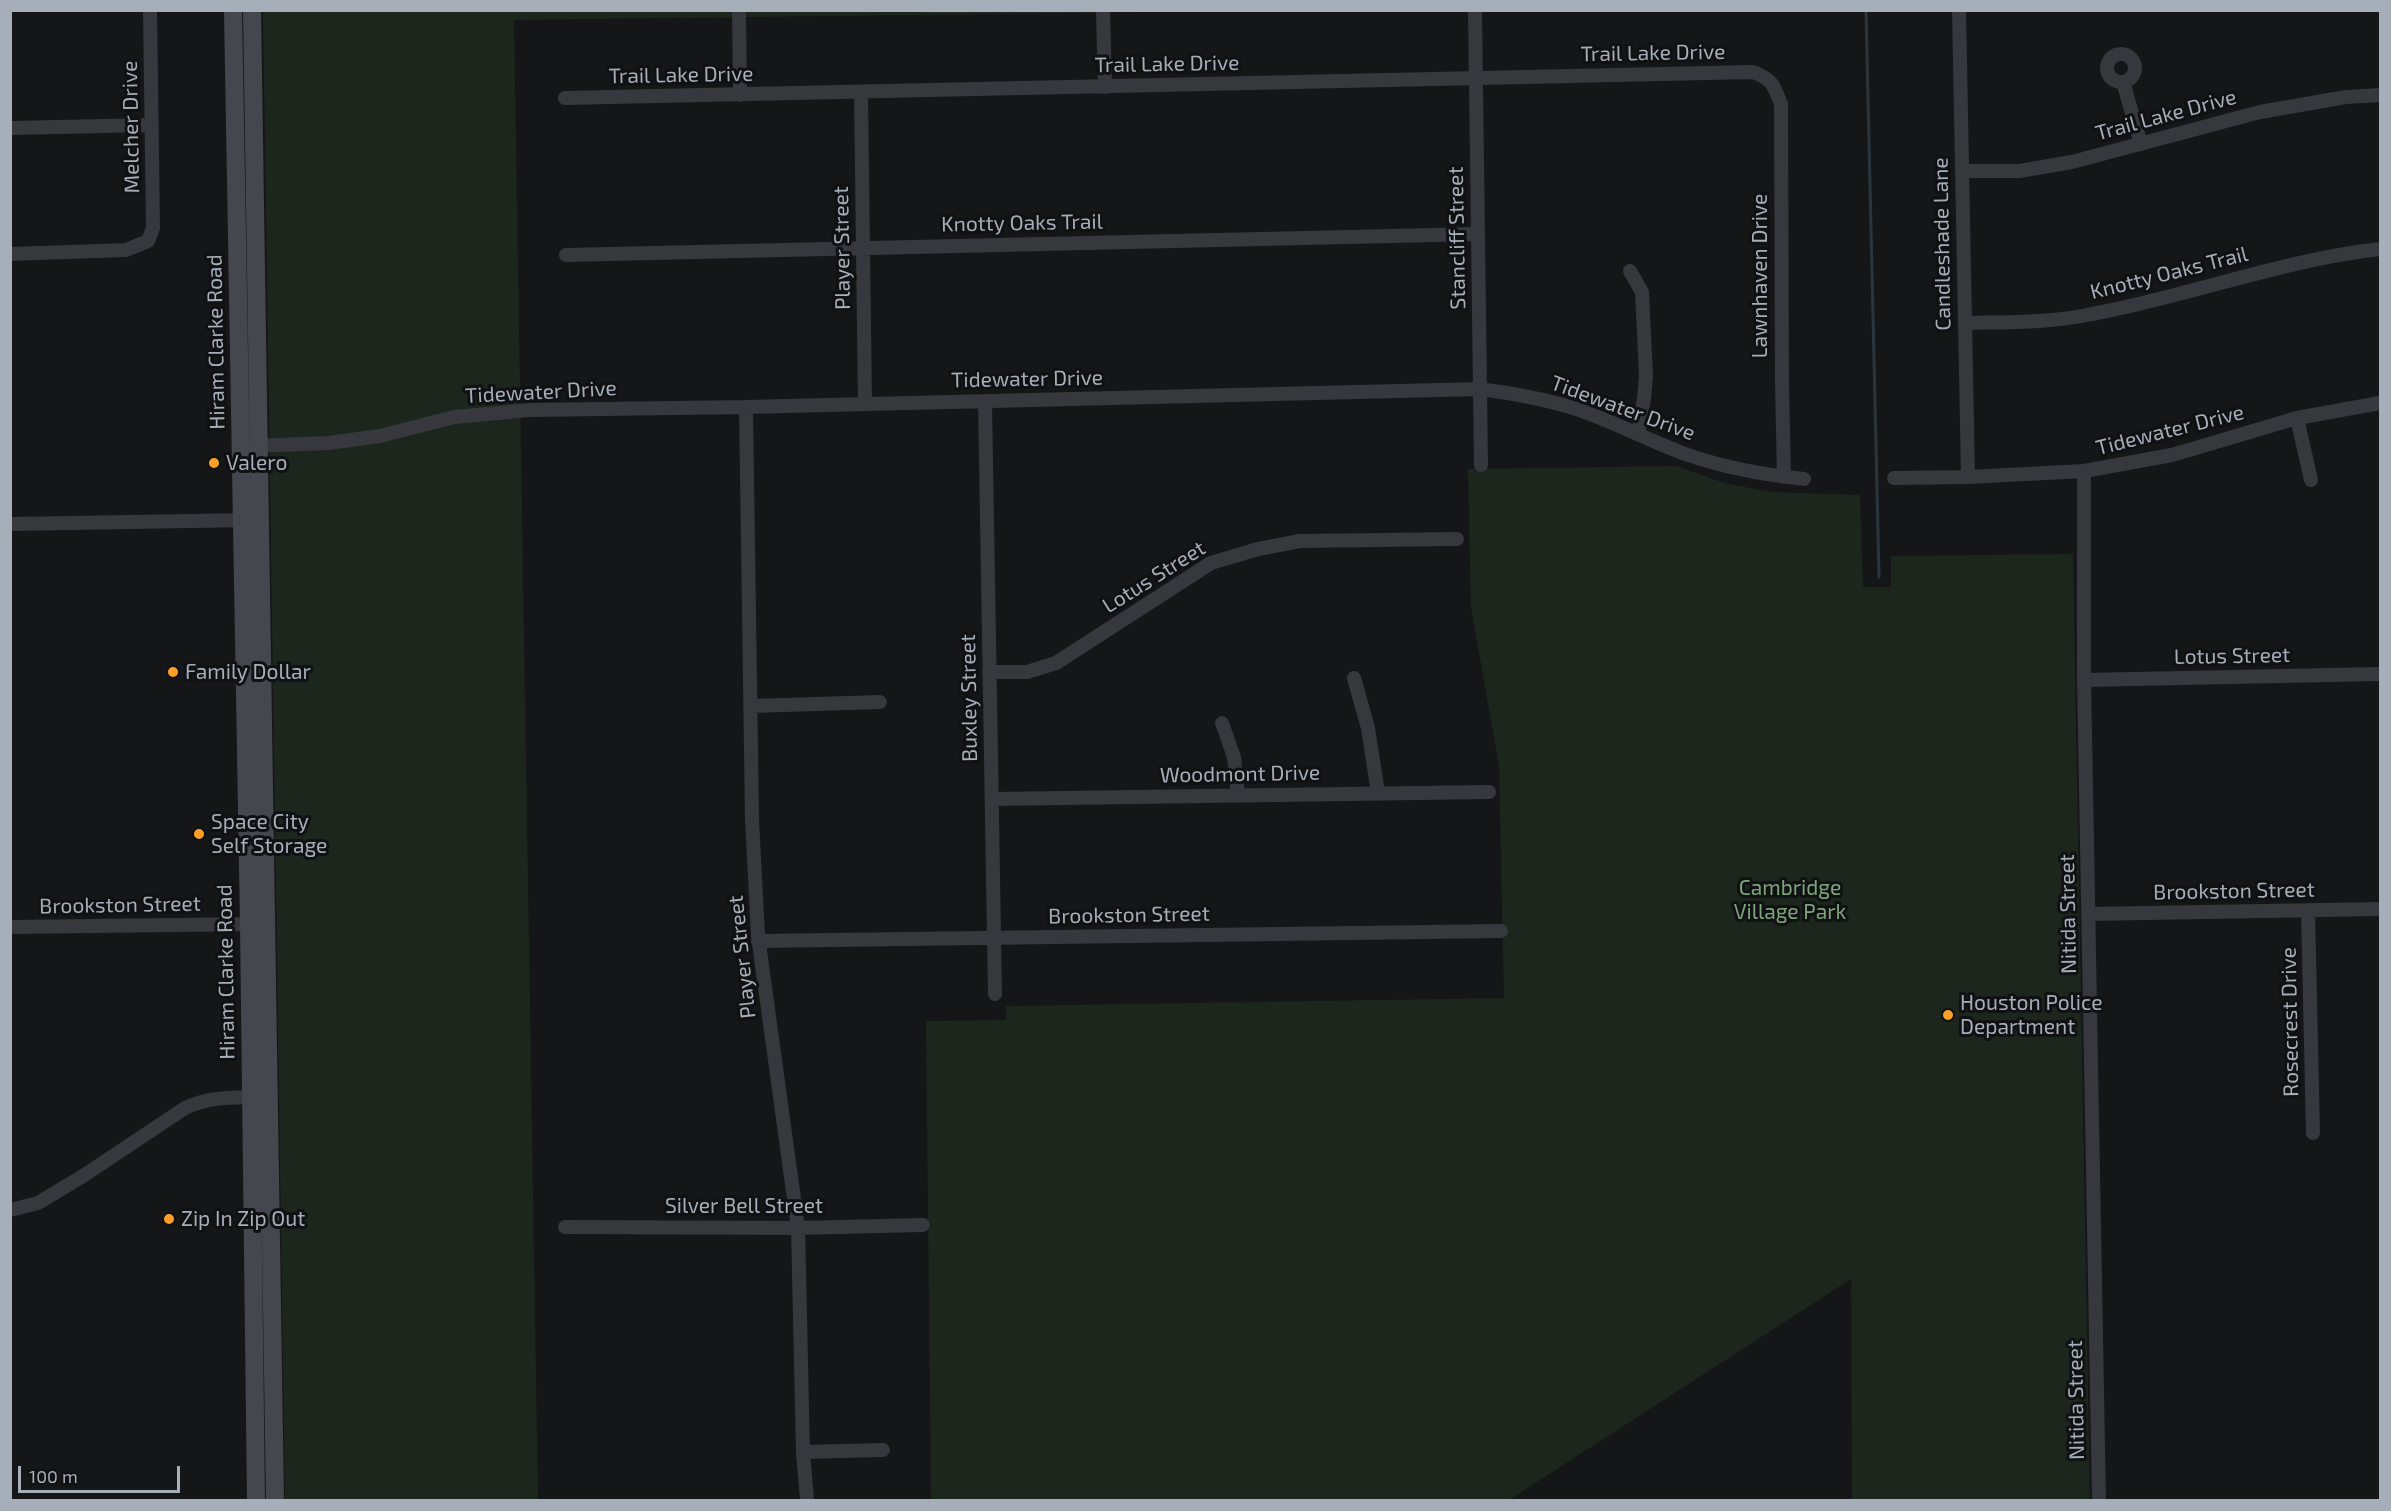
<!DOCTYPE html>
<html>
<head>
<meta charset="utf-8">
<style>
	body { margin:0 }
	#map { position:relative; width:2391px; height:1511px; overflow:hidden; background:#151618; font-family:"Exo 2",sans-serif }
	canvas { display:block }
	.frame { position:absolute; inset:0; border:12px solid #a6aeb9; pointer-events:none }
	.scale { position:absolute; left:18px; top:1466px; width:162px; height:27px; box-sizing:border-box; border:3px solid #a6aeb9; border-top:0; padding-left:8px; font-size:18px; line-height:21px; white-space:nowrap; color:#a6aeb9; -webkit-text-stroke:4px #101113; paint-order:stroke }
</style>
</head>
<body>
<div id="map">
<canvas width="2391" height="1511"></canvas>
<div class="frame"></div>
<div class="scale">100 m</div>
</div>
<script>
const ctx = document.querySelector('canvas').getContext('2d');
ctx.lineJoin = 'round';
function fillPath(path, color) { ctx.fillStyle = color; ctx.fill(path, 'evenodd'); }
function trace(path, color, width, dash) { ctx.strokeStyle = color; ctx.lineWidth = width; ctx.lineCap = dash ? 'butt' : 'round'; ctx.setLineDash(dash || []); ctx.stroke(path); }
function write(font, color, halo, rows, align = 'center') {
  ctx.font = font + ' "Exo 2",sans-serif'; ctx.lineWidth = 6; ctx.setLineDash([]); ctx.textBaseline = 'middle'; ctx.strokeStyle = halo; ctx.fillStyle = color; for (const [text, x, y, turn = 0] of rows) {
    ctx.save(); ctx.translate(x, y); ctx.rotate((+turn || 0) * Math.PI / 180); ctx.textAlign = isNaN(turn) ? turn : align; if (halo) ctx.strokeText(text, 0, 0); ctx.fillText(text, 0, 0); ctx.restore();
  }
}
fillPath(new Path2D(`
	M 263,11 L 1223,11 L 514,20 L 538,1500 L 285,1500 Z
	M 1677,466 L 1724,483 L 1771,492 L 1860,495 L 1863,587 L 1891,587 L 1891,556 L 2073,554 L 2090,1500 L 1852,1500 L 1851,1279 L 1509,1500 L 931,1500 L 926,1021 L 1006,1020 L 1006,1006 L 1504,998 L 1499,766 L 1471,607 L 1468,469 Z`), '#1d261d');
trace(new Path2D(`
	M 1866,10 L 1879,577`), '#2b363c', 3);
trace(new Path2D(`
	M 739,10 L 740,95
	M 1475,10 L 1481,465
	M 1959,10 L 1968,477
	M 1103,11 L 1105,87
	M2107 68a14 14 0 1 1 28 0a14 14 0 1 1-28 0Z
	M 2123,82 L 2141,144
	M 861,93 L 865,403
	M 565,98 L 1753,72 C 1772,79 1774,85 1781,104 L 1782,384 L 1784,477
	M 10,128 L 151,125
	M 1962,171 L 2019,171 L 2072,162 L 2260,112 L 2346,97 L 2380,95
	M 10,254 L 126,250 L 148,241 L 153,228 L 150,10
	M 566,255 L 1478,234
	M 1630,271 L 1642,292 L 1646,376 L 1644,399 L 1638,434
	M 1965,323 C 2007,322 2050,323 2092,314 C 2189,296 2282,260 2380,249
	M 985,401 L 995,994
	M 746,407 L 752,819 L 758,936 L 798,1228 L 803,1452 L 807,1500
	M 2297,418 L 2311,480
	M 251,446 L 329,443 L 380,436 L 454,417 L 530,410 L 746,407 L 1480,389 C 1510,393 1540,398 1570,407 C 1610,419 1648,441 1688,455 C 1726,468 1765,475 1804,479
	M 2084,471 L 2084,680 L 2099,1500
	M 1894,478 L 1968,477 L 2084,471 L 2172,455 L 2297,418 L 2380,403
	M 10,524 L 251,520
	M 989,672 L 1027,672 L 1056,663 L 1211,563 L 1258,549 L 1300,541 L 1457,539
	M 1354,678 L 1368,728 L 1378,793
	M 2084,680 L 2380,674
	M 751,706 L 880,702
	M 1222,723 L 1234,757 L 1238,795
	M 992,799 L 1489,792
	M 2308,910 L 2313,1133
	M 2089,914 L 2380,909
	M 10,927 L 257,924
	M 758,941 L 1501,931
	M 10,1210 L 38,1203 L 83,1176 L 185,1108 C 210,1096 233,1098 260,1097
	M 565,1227 L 798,1228 L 923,1225
	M 803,1452 L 883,1450`), '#36383d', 14);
trace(new Path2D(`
	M 233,10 L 249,924 L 256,1500
	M 252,10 L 275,1500`), '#44474d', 18);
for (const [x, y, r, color] of [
	[214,463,6,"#fe9f27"],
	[173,672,6,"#fe9f27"],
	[199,834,6,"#fe9f27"],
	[1948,1015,6,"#fe9f27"],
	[169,1219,6,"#fe9f27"]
]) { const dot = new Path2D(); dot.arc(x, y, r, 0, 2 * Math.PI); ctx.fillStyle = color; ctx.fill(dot); trace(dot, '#101113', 2); }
write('21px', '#a6aeb9', '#101113', [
	["Trail Lake Drive",1653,53,-1],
	["Trail Lake Drive",1167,64,-1],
	["Trail Lake Drive",681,75,-1],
	["Trail Lake Drive",2166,115,-15],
	["Melcher Drive",131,127,-91],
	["Knotty Oaks Trail",1022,223,-1],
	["Stancliff Street",1457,238,-91],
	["Candleshade Lane",1942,244,-91],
	["Player Street",842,248,-91],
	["Knotty Oaks Trail",2169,273,-14],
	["Lawnhaven Drive",1760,276,-90],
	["Hiram Clarke Road",216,342,-91],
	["Tidewater Drive",1027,379,-1],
	["Tidewater Drive",541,392,-3],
	["Tidewater Drive",1623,408,20],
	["Tidewater Drive",2170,430,-14],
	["Lotus Street",1154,577,-32],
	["Lotus Street",2232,656,-1],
	["Buxley Street",969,698,-91],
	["Woodmont Drive",1240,774,-1],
	["Brookston Street",2234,891,-1],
	["Brookston Street",120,905,-1],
	["Nitida Street",2068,914,-91],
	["Brookston Street",1129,915,-1],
	["Player Street",742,957,-96],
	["Hiram Clarke Road",226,972,-91],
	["Rosecrest Drive",2290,1022,-91],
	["Silver Bell Street",744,1206],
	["Nitida Street",2076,1400,-91]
]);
write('21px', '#a6aeb9', '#101113', [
	["Valero",226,463],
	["Family Dollar",185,672],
	["Space City",211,822],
	["Self Storage",211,846],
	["Houston Police",1960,1003],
	["Department",1960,1027],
	["Zip In Zip Out",181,1219]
], 'left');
write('21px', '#7ea57c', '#101113', [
	["Cambridge",1790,888],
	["Village Park",1790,912]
]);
</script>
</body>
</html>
